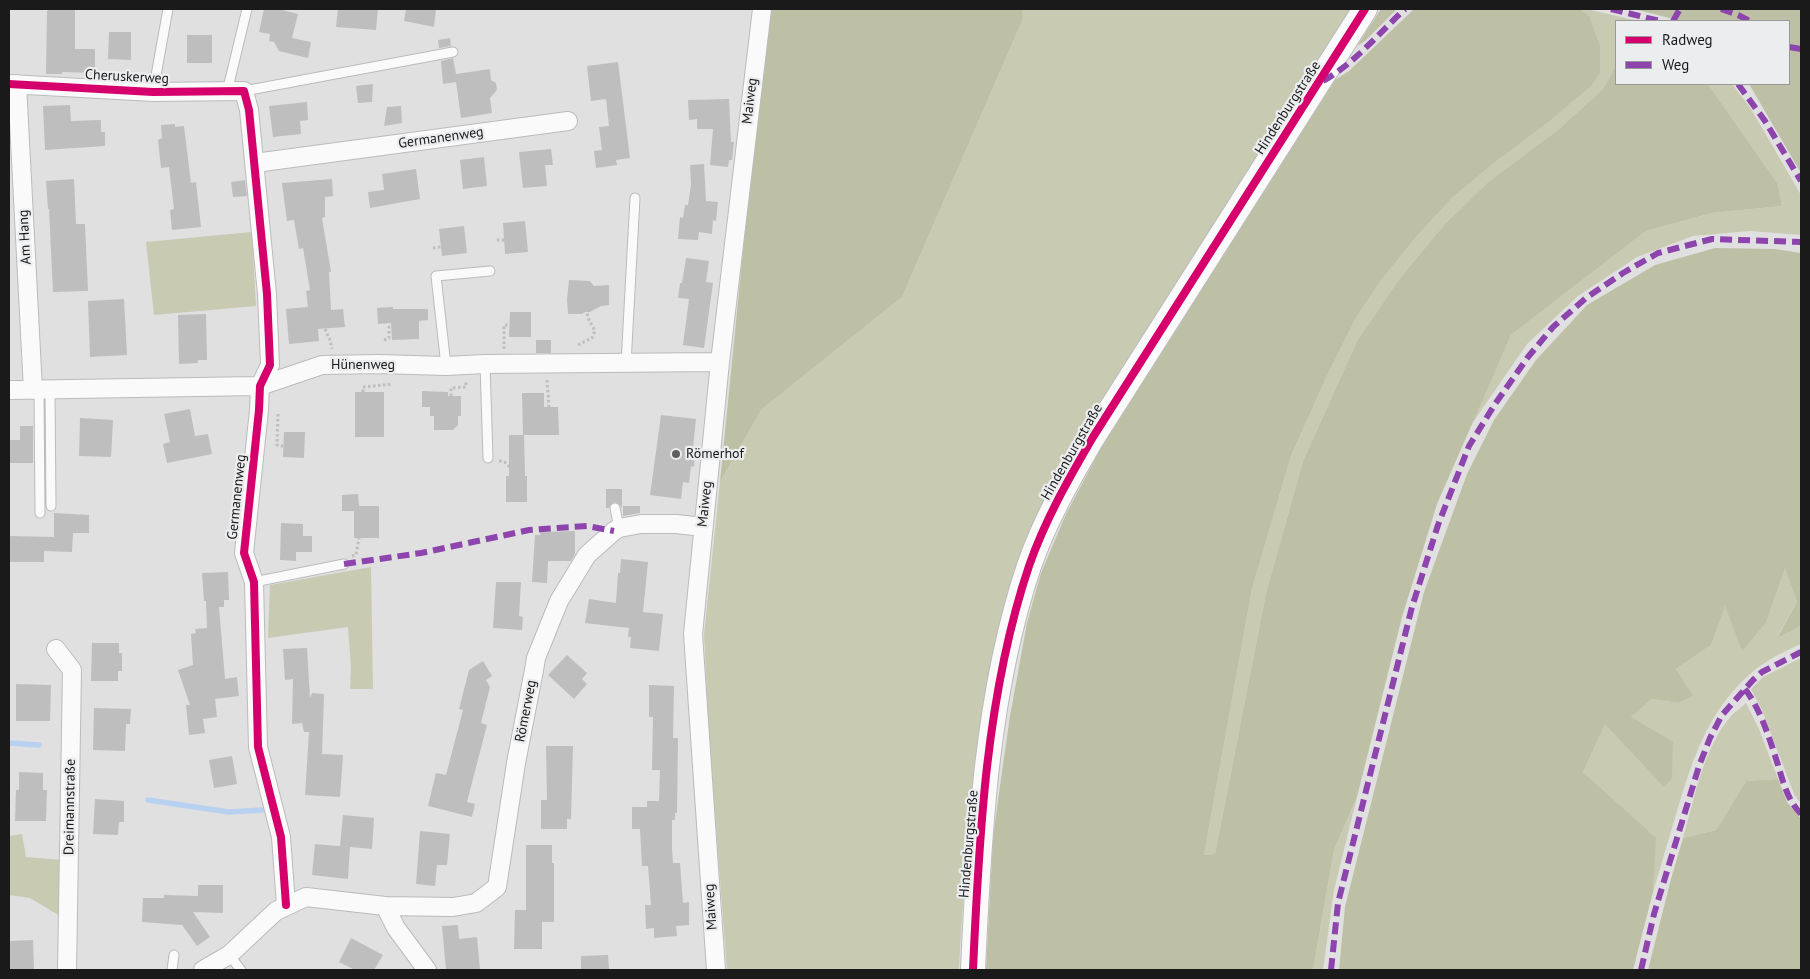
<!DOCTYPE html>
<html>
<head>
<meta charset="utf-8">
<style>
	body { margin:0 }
	#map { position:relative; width:1810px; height:979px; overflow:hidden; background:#e0e0e1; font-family:"PT Sans",sans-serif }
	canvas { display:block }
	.frame { position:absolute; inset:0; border:10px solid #1a1a1b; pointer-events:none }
	.legend { position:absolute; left:1615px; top:20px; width:175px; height:65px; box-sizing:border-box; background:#ecedef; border:1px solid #98999a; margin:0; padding:6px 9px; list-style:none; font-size:15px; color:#1a1a1b }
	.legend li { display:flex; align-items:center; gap:10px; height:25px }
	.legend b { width:25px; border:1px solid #98999a }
</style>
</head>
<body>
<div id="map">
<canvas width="1810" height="979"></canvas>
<div class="frame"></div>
<ul class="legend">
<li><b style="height:6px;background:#d6006c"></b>Radweg</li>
<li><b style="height:6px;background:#8e44ad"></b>Weg</li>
</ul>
</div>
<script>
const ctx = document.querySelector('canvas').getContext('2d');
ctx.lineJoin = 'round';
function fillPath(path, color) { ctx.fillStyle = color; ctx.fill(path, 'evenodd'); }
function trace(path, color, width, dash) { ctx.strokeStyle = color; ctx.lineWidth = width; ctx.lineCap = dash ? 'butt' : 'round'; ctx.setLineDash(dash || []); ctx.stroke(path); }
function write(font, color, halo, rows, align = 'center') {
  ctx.font = font + ' "PT Sans",sans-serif'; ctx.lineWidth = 4.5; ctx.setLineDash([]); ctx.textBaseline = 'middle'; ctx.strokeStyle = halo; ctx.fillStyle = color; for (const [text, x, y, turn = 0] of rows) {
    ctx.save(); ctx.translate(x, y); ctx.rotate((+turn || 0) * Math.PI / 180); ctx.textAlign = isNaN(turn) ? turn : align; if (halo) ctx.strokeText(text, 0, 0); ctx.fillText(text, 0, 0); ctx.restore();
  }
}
fillPath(new Path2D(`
	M 1022,9 L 1354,9 C 1289,115 1220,219 1152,323 C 1103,399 1049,473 1019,560 C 995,629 983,701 975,773 C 968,839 962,904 959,970 L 727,970 L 709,735 L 704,635 L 720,482 L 761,410 L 902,297 L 1022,21 Z
	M 1580,9 L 1587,9 L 1638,21 L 1616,21 L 1616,65 L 1603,89 L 1559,129 L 1487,183 L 1444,225 L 1400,278 L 1357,341 L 1303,461 L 1266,593 L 1215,854 L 1204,855 L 1252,589 L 1291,456 L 1326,378 L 1357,316 L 1382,279 L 1417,236 L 1453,197 L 1499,159 L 1589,16 Z
	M 1708,84 L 1732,84 L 1751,109 L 1801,195 L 1801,235 L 1750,231 L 1693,236 L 1637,257 L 1578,296 L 1527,344 L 1469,428 L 1511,335 L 1646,231 L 1712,213 L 1782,206 L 1778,184 Z
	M 252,232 L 256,306 L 154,315 L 146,242 Z
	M 371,567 L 373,689 L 350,689 L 351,668 L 348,627 L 268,638 L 270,585 Z
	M 1785,567 L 1797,602 L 1777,637 L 1801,626 L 1801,644 C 1783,652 1764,661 1749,675 C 1708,711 1692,761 1677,811 C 1669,838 1661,865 1653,892 L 1655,838 L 1583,772 L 1605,723 L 1664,786 L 1631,717 L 1652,699 L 1678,703 L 1692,696 L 1676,669 L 1711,645 L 1725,605 L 1742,650 L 1766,623 Z
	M 1801,658 L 1801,804 L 1794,794 L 1762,710 L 1751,689 L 1763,677 Z
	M 1746,703 L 1759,729 L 1778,779 L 1746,781 L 1716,830 L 1683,838 C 1695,797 1703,748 1732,715 C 1736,711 1742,707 1746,703 Z
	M 1357,797 L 1334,890 L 1323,970 L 1313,970 L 1334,850 Z
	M 22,834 L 26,857 L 62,860 L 60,916 L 30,898 L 9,895 L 9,836 Z`), '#c8cab2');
fillPath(new Path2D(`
	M 771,9 L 1022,9 L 1022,21 L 902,297 L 761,410 L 720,482 L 752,161 Z
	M 1381,9 L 1397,9 L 1365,41 L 1357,46 Z
	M 1414,9 L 1580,9 L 1589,16 L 1600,46 L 1600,73 L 1591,86 L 1548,122 L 1499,159 L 1453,197 L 1417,236 L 1382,279 L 1357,316 L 1326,378 L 1291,456 L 1252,589 L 1204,855 L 1215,854 L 1266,593 L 1303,461 L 1357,341 L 1400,278 L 1444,225 L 1487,183 L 1559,129 L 1603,89 L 1616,65 L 1616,84 L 1708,84 L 1778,184 L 1782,206 L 1712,213 L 1646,231 L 1511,335 L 1437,504 L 1402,617 L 1357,797 L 1334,850 L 1313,970 L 986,970 L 993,839 L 999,793 L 1010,716 L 1027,623 L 1041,573 L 1066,514 L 1101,448 L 1335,80 L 1349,71 Z
	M 1634,9 L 1801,9 L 1801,173 L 1749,84 L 1789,84 L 1789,21 L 1681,21 Z
	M 1715,248 L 1775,249 L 1801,253 L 1801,626 L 1777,638 L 1797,602 L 1785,568 L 1766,623 L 1742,651 L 1725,606 L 1711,645 L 1676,669 L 1693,696 L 1678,703 L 1652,699 L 1631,717 L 1673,742 L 1672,778 L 1664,787 L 1605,724 L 1583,772 L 1656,838 L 1653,892 L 1633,970 L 1339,970 L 1345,907 L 1424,592 L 1467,474 L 1494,420 L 1536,360 L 1587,305 L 1655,265 Z
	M 1778,779 L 1787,802 L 1801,819 L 1801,970 L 1648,970 L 1671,879 L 1683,838 L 1716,830 L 1746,781 Z`), '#bdc0a4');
trace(new Path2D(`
	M 9,743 L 39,745
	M 148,800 L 229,812 L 263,810`), '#b9d1f0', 5.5);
fillPath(new Path2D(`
	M 48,9 L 75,9 L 75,49 L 95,49 L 95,73 L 62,72 L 62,74 L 46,74 L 47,11 L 48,11 Z
	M 264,9 L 278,9 L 298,14 L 292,38 L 311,42 L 308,58 L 279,51 L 274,42 L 269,41 L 270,34 L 259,32 Z
	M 338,9 L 378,9 L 376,30 L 336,27 Z
	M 406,9 L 436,9 L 434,27 L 404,21 Z
	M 109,32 L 131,32 L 131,60 L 108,59 Z
	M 187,35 L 212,35 L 212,63 L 187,63 Z
	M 450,38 L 451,46 L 439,48 L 438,40 Z
	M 453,58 L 456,74 L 490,69 L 491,80 L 496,83 L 497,90 L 490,98 L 492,113 L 461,118 L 456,82 L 443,84 L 441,61 Z
	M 618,62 L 630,158 L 616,160 L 617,165 L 596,168 L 594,151 L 602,150 L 599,127 L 609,126 L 606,99 L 591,101 L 587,66 Z
	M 373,84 L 372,102 L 358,103 L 356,86 Z
	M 729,99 L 731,142 L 734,142 L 732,160 L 729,160 L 728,167 L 710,165 L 713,129 L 697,129 L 697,119 L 689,120 L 688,100 Z
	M 307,102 L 308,120 L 300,121 L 301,134 L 273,137 L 269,106 Z
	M 70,105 L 71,121 L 101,120 L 101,132 L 105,132 L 105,146 L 45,150 L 43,106 Z
	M 401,106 L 402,123 L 384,126 L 387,107 Z
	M 175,124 L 175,127 L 184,126 L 191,183 L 196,182 L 201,227 L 172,230 L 170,210 L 174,209 L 169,167 L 161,168 L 158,140 L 162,138 L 161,125 Z
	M 551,149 L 553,165 L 545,165 L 547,186 L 523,188 L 519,152 Z
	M 484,157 L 487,186 L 463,189 L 460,160 Z
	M 704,164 L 706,201 L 718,202 L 716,221 L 713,220 L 712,234 L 699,232 L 698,240 L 678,239 L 680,217 L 683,218 L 685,205 L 688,205 L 691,185 L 690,165 Z
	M 416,169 L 420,199 L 370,208 L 368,192 L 384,190 L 382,174 Z
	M 74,179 L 76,224 L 85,224 L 88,291 L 53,292 L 49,209 L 48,209 L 46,181 Z
	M 332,179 L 333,196 L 325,197 L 325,217 L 322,218 L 331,272 L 329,272 L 331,310 L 343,309 L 345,327 L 318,329 L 319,341 L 289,344 L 286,309 L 308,307 L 306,291 L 310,290 L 303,248 L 299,249 L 294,220 L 287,221 L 282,183 Z
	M 245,180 L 247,196 L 233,197 L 231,182 Z
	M 525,221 L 528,252 L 505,254 L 503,223 Z
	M 464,226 L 467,253 L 442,256 L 439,229 Z
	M 686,258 L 709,261 L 706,282 L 713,283 L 704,348 L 683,345 L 689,299 L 678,298 L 680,283 L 682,283 Z
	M 569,280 L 590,281 L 594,286 L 609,285 L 609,305 L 601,306 L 590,312 L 585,312 L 582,314 L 568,314 L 567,299 Z
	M 124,299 L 127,355 L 90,357 L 88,301 Z
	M 393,307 L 393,309 L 428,309 L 428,320 L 419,321 L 419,339 L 392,340 L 391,323 L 378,324 L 377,308 Z
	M 510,312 L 531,312 L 531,337 L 509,337 Z
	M 206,314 L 207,360 L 198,360 L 198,363 L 179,364 L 178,315 Z
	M 536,340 L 551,340 L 551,353 L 536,353 Z
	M 422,391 L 448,392 L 448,396 L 461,396 L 461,416 L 458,416 L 458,425 L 453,430 L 434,430 L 434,416 L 430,416 L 430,407 L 422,407 Z
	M 355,392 L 384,392 L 384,437 L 355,437 Z
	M 522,393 L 544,393 L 544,407 L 558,407 L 559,435 L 524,435 L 525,476 L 527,476 L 527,502 L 506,502 L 506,476 L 509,476 L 509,435 L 523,435 Z
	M 190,409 L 195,436 L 208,434 L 212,454 L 167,463 L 163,444 L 170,442 L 164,414 Z
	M 661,415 L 696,419 L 693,447 L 696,448 L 694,467 L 691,466 L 689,483 L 683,482 L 681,499 L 650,495 Z
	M 80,418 L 113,420 L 111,457 L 79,456 Z
	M 20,426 L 33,426 L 33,463 L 9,463 L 9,440 L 20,440 Z
	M 284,432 L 305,432 L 304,458 L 283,457 Z
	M 606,489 L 622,489 L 622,508 L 619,504 L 614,502 L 611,504 L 609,508 L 606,508 Z
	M 358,494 L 359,506 L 379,506 L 379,538 L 354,538 L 354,511 L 342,511 L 342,495 Z
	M 623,506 L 640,506 L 640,513 L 623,516 Z
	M 54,513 L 89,515 L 89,533 L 73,533 L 72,552 L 44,551 L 44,562 L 9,562 L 9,536 L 54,537 Z
	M 281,523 L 303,524 L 303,536 L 312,536 L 312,552 L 296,552 L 296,561 L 280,560 Z
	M 575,531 L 575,554 L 571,561 L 548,561 L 547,583 L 532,582 L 535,535 L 540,535 L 540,532 Z
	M 621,559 L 648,562 L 643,612 L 663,614 L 659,651 L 630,648 L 631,637 L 628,637 L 629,628 L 585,623 L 589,599 L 616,603 L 618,573 L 620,573 Z
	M 228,572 L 229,600 L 224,600 L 224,607 L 219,607 L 225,679 L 237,677 L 239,696 L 215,699 L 217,717 L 203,719 L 205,733 L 189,735 L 186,705 L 190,705 L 178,670 L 193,665 L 191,634 L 196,633 L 195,629 L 207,628 L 206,601 L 204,601 L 202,573 Z
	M 496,582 L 521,582 L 519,616 L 523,617 L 522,630 L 493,628 Z
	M 92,643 L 119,643 L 119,653 L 122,653 L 122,671 L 118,671 L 118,681 L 91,681 Z
	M 307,648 L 310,698 L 312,693 L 324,694 L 322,754 L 343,755 L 340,797 L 305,795 L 309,732 L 304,732 L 302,723 L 292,724 L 293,679 L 285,680 L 283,649 Z
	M 567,655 L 587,673 L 582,679 L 587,684 L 574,699 L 548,675 Z
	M 483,661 L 492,676 L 486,680 L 490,687 L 481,723 L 487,725 L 467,802 L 475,804 L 472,817 L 428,806 L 436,773 L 446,775 L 463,710 L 459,709 L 469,670 Z
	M 16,684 L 51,685 L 50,721 L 16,721 Z
	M 649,685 L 674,686 L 673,738 L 678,738 L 677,813 L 675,813 L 675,820 L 672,820 L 672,848 L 673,863 L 680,863 L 683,903 L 689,902 L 689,925 L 676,926 L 677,936 L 654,938 L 654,928 L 646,929 L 645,905 L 651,905 L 648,866 L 642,866 L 640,829 L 632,829 L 632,807 L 647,807 L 647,801 L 659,801 L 660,770 L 652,770 L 653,717 L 649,717 Z
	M 94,708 L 131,709 L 130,724 L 126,724 L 125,751 L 93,750 Z
	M 546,746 L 573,746 L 571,819 L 567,819 L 567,829 L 541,829 L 541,800 L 547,800 Z
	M 232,756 L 237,784 L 214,788 L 209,760 Z
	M 19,772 L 43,773 L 43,790 L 47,790 L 46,821 L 15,821 L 16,790 L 19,790 Z
	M 95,799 L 124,801 L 124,822 L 119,822 L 118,835 L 93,834 Z
	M 343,815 L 374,818 L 372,849 L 340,846 Z
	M 420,831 L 450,834 L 447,865 L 437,865 L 435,886 L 416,884 Z
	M 315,844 L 350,847 L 348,879 L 312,875 Z
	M 526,845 L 552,845 L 552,863 L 554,863 L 554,922 L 542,922 L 542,949 L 514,949 L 515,910 L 526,910 Z
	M 198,885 L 223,885 L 223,913 L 193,912 L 210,937 L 197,946 L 182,925 L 142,922 L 143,898 L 164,898 L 164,895 L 198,896 Z
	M 458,925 L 459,939 L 477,937 L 480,970 L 446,970 L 442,926 Z
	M 351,938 L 383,955 L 374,970 L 355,970 L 339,962 Z
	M 33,940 L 34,970 L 9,970 L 9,941 Z
	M 608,955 L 609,970 L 581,970 L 581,956 Z`), '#bebebe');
const lane = new Path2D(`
	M 244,91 L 453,52
	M 153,92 L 168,9
	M 227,92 L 247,9
	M 485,364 L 488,458
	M 626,364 L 635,198
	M 446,366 L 436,276 L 490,271
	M 39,390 L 40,513
	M 50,390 L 51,506
	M 615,508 L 619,528
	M 254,582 L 344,564
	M 229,955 L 241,970
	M 172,970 L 174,955`);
const street = new Path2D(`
	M 9,84 L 153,92 L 244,91 L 249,110 L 267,294 L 270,365 L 260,386 L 259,410 L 244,553 L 254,582 L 258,747 L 281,837 L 286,905
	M 17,84 L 33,390
	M 255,163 L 568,121
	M 9,390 L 260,386 L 322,365 L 378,364 L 446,366 L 485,364 L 720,362
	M 56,649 L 72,670 L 67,970
	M 385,906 L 396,928 L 427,970
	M 203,970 L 229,955 L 276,911 L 306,897 L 385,906 L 453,907 L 476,903 L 497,887 L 516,763 L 534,670 L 536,658 L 559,601 L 587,555 L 614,531 L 619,528 L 641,524 L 676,524 L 703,527
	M 716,970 L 693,634 L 720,362 L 762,9`);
const secondary = new Path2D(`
	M 973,970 C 979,836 986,694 1029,566 C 1045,520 1069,478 1093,437 L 1365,9`);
trace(lane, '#bbbbbc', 11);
trace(street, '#bbbbbc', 20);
trace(secondary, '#bbbbbc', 26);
trace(new Path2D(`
	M 497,240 L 504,240
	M 433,248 L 441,247
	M 325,329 L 330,340 L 332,349
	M 384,340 L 389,338 L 389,327 L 391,327
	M 578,345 L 592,338 L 595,331 L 588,318 L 587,312
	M 504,349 L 504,325 L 510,325
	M 547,380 L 549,407
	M 363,392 L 363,387 L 393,384
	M 451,396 L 451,388 L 466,387 L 466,381
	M 278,414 L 277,445 L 283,446
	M 499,461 C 508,461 512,469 511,476
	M 352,556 L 356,555 L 359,538`), '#bebebf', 3, [2.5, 2.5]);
trace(lane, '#fafafa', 9);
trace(street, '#fafafa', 18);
trace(secondary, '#fafafa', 24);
trace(new Path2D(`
	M 1611,9 L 1660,21
	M 1721,9 L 1738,15 L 1750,21
	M 1673,21 L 1680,9
	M 1789,47 L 1801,49
	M 1323,81 C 1355,63 1378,34 1405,9
	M 1738,84 L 1765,121 L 1801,181
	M 344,564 L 421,553 L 529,530 L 587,526 L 614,531
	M 1745,689 C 1761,710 1770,740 1778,765 C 1783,782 1788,801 1801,814
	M 1331,970 L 1338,903 L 1412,607 L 1438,525 L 1469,446 L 1495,404 L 1528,357 L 1553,327 L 1586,298 L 1623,273 L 1658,253 L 1712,239 L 1801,242
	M 1641,970 L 1654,914 L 1699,766 L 1710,738 L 1722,715 L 1753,680 L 1762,672 L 1801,652`), '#8e44ad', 6, [12, 6]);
trace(new Path2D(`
	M 9,84 L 153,92 L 244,91 L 249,110 L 267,294 L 270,365 L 260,386 L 259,410 L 244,553 L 254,582 L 258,747 L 281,837 L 286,905
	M 973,970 C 979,836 986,694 1029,566 C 1045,520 1069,478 1093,437 L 1365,9`), '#d6006c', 8);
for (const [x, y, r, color] of [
	[676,454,5,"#5f5f60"]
]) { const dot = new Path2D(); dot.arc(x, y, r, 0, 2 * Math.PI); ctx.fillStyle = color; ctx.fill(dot); trace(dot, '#ecedef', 2); }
write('14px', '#1a1a1b', '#ecedef', [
	["Cheruskerweg",127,77,3],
	["Maiweg",750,101,-83],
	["Hindenburgstraße",1288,108,-57],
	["Germanenweg",441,138,-8],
	["Am Hang",25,237,-93],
	["Hünenweg",363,365],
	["Hindenburgstraße",1072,452,-60],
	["Germanenweg",237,497,-84],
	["Maiweg",705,504,-84],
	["Römerweg",526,711,-79],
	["Dreimannstraße",70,807,-89],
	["Hindenburgstraße",969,844,-85],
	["Maiweg",711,907,-94]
]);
write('14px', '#1a1a1b', '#ecedef', [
	["Römerhof",686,454]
], 'left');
</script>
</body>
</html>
